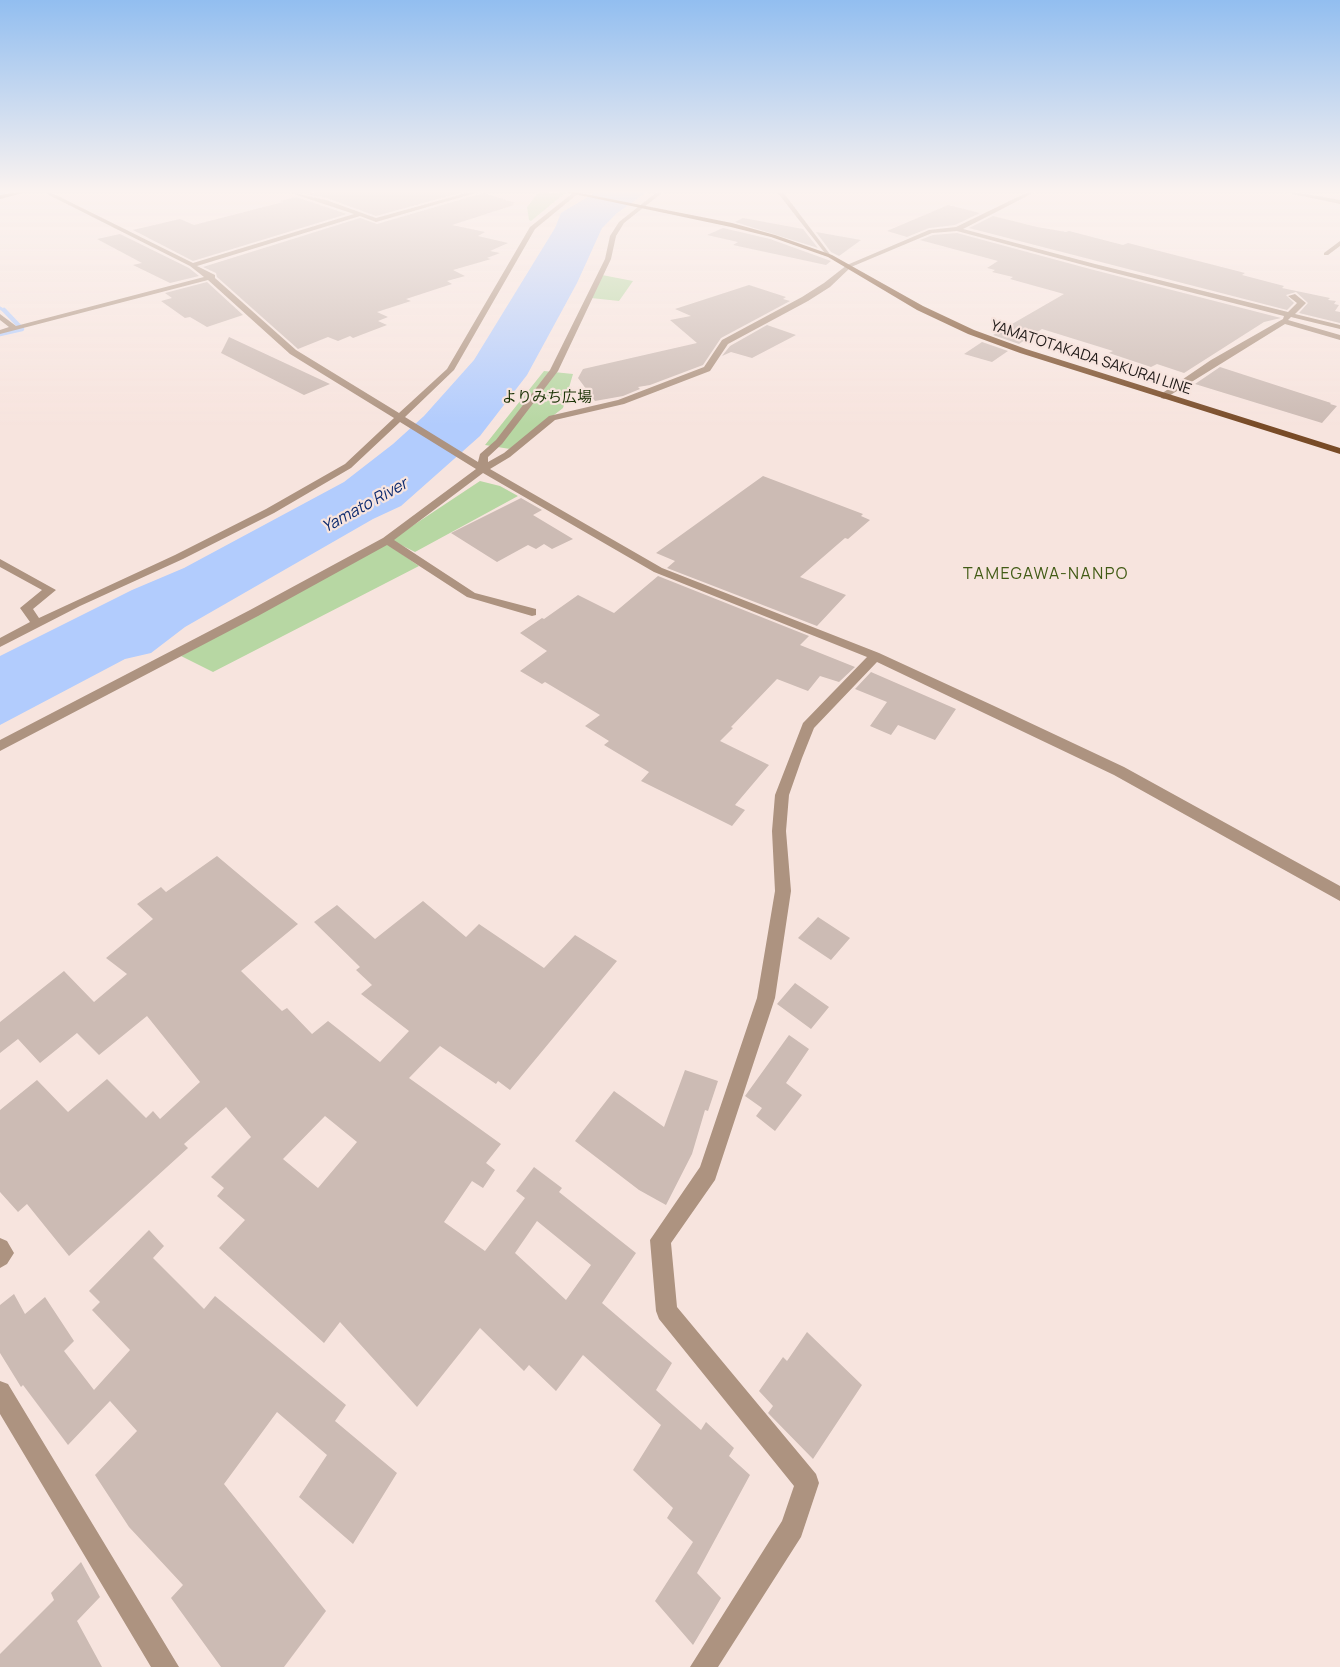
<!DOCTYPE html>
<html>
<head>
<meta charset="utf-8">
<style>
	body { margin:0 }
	canvas { display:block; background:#f7e4de }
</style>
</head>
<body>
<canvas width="1340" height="1667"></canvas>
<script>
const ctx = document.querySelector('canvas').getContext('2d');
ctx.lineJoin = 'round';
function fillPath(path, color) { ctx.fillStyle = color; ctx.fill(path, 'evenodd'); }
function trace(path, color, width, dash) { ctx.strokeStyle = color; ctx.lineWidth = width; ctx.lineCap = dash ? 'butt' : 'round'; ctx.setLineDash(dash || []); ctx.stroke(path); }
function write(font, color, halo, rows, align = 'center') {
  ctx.font = font + ' Manrope,"Noto Sans JP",sans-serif'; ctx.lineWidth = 4.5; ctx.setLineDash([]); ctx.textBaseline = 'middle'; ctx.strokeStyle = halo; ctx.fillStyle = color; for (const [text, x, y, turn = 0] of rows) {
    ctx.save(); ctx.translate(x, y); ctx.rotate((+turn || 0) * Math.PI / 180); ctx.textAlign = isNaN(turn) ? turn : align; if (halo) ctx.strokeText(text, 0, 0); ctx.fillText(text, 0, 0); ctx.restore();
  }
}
fillPath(new Path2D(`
	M 539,192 L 565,193 L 531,221 L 529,220 L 527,207 Z
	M 602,275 L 633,281 L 619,301 L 591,298 Z
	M 544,371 L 573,374 L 563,408 L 510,449 L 485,445 Z
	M 480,481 L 500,486 L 518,496 L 415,552 L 391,540 Z
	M 387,544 L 419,566 L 213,672 L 181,656 Z`), '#b7d7a3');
fillPath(new Path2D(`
	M 596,192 L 647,192 L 617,213 L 602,228 L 577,283 L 527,375 L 480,436 L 401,506 L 373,519 L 185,627 L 151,653 L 125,659 L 0,725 L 0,656 L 132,590 L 184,568 L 344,482 L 393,444 L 424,416 L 474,360 L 555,228 L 561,213 Z`), '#b2ccfd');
trace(new Path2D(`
	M 0,193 L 7,192
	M 0,308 L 6,312`), '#b2ccfd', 3);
trace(new Path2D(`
	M 0,334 L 22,329 L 4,310`), '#b2ccfd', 4.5);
fillPath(new Path2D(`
	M 315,192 L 463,192 L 376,216 L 327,198 L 307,194 Z
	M 481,192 L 515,203 L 511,204 L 514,205 L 452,225 L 485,232 L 478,236 L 508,243 L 490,251 L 500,253 L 487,258 L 491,259 L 453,270 L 465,276 L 447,281 L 452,284 L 406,299 L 411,301 L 377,312 L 388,317 L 378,321 L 387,325 L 353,338 L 350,336 L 338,341 L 328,337 L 298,349 L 217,277 L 216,273 L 203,267 L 360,218 L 377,224 L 480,194 Z
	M 296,197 L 347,214 L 193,261 L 133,230 L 180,219 L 194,225 L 283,202 L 280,201 Z
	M 948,205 L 980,213 L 955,225 L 929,228 L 907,237 L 887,231 Z
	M 993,216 L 1037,227 L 1066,232 L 1069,231 L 1123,245 L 1128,243 L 1245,273 L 1242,275 L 1284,286 L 1282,288 L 1330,298 L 1328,300 L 1336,301 L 1334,304 L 1339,305 L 1335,311 L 1340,312 L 1340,323 L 1299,313 L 1308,303 L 1296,292 L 1286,295 L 1294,303 L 1287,310 L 969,228 Z
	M 743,218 L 803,229 L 818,248 L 735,222 Z
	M 723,228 L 770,239 L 831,261 L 826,265 L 733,245 L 738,242 L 707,235 Z
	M 816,232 L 861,240 L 839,256 L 831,252 Z
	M 957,233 L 1090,269 L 1281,318 L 1264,322 L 1184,373 L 1157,364 L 1151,367 L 1109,353 L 1113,351 L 1042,329 L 1019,344 L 993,335 L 1064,294 L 1010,279 L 1013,277 L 992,272 L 995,270 L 987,268 L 998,261 L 920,240 L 933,235 Z
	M 120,234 L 189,268 L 199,276 L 170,283 L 133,265 L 142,263 L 97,239 Z
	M 207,282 L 243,315 L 207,327 L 190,317 L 185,318 L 161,301 L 172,298 L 165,293 Z
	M 749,285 L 786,297 L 783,299 L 790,301 L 721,338 L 703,365 L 650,385 L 638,387 L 640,389 L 623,396 L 595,401 L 578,378 L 583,369 L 697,343 L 670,320 L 691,316 L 675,309 Z
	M 767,325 L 796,335 L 752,358 L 731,352 L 722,356 L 730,346 Z
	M 229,337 L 330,384 L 304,395 L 221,353 Z
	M 982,342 L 1008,351 L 992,362 L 964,354 Z
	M 1220,367 L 1331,403 L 1330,404 L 1337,406 L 1322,423 L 1195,384 Z
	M 763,476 L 863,514 L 861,516 L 870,520 L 848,539 L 845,538 L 800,577 L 846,595 L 817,626 L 667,568 L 675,561 L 656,553 Z
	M 521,498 L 542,510 L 533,515 L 573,539 L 552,549 L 544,544 L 536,549 L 528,545 L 497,562 L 451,533 Z
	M 658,576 L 809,636 L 800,645 L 855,667 L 839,682 L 820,676 L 808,691 L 777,679 L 731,727 L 733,728 L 720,741 L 769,765 L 735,805 L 745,810 L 732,826 L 641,781 L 649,772 L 604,745 L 609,741 L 585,726 L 600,715 L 545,682 L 542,684 L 520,671 L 547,651 L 520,633 L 542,618 L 544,619 L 578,595 L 614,613 Z
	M 871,672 L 956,709 L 935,740 L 898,725 L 891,735 L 870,726 L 887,702 L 855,689 Z
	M 217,856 L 298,924 L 241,971 L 282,1011 L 287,1008 L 312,1034 L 328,1021 L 380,1062 L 409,1031 L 361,994 L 372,985 L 356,970 L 360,967 L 314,922 L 337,905 L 375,939 L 423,901 L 466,937 L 479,924 L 544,968 L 575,935 L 617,961 L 510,1090 L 498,1081 L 496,1084 L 440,1046 L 409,1078 L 501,1144 L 486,1163 L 495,1170 L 483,1188 L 472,1181 L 444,1222 L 485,1251 L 525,1198 L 516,1191 L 534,1167 L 562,1188 L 559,1192 L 636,1253 L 602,1303 L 672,1363 L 656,1390 L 701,1430 L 706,1422 L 734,1448 L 729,1456 L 750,1475 L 697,1573 L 721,1598 L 693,1645 L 655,1601 L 693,1542 L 667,1518 L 673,1508 L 633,1470 L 661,1425 L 583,1355 L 556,1391 L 529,1365 L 524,1371 L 480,1328 L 417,1407 L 340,1322 L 324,1343 L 219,1248 L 245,1220 L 217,1196 L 224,1188 L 211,1177 L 251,1137 L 226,1107 L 184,1144 L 188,1148 L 69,1256 L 27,1204 L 18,1212 L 0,1192 L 0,1110 L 37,1080 L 68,1112 L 107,1079 L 146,1118 L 153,1111 L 160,1119 L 200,1082 L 147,1016 L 99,1055 L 77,1033 L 40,1063 L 18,1039 L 0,1053 L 0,1022 L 64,971 L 94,1002 L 127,974 L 106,958 L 153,919 L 137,904 L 161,887 L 166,892 ZM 325,1116 L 357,1142 L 318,1188 L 283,1159 ZM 537,1221 L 591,1265 L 566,1300 L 515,1253 Z
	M 818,917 L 850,938 L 831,960 L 798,938 Z
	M 795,983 L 829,1007 L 811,1029 L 777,1004 Z
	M 789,1035 L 809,1049 L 786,1083 L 802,1095 L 775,1131 L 756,1116 L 762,1108 L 745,1096 Z
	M 685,1070 L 718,1081 L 708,1111 L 705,1110 L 692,1154 L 666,1205 L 639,1190 L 575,1141 L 614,1091 L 664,1127 Z
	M 149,1230 L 164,1246 L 153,1258 L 204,1309 L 215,1296 L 346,1405 L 335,1421 L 397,1473 L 353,1544 L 299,1497 L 327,1455 L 277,1412 L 224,1484 L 326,1611 L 284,1667 L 221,1667 L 171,1598 L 183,1585 L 129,1527 L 95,1475 L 137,1431 L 110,1401 L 68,1445 L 23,1385 L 21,1387 L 0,1353 L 0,1305 L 14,1294 L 25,1314 L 45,1297 L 74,1341 L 64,1351 L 94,1390 L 130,1350 L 92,1310 L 100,1302 L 89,1291 Z
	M 807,1332 L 862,1385 L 813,1459 L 768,1413 L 773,1406 L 759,1391 L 783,1357 L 787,1361 Z
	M 81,1562 L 100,1597 L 77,1621 L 102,1667 L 0,1667 L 0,1654 L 54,1600 L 51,1593 Z`), '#ccbbb4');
fillPath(new Path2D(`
	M 43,192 L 50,192 L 193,263 L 354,214 L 288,192 L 326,200 L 376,218 L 470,192 L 479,192 L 376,222 L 360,216 L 197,266 L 215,275 L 215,278 L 296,350 L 399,413 L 447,369 L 530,227 L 574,192 L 580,192 L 535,229 L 454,370 L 405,417 L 478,462 L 480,454 L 496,440 L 550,370 L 605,259 L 610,236 L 619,222 L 657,192 L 663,192 L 624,223 L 616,236 L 611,259 L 558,371 L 502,444 L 488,457 L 488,462 L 504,453 L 549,416 L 618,400 L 704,367 L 722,340 L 802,297 L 824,283 L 847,265 L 929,230 L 956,227 L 1028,192 L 1035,192 L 963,229 L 1095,264 L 1288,312 L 1297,303 L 1288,296 L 1295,294 L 1306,303 L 1295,314 L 1340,325 L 1340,329 L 1291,317 L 1288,320 L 1340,335 L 1340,340 L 1285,324 L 1164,399 L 1161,398 L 1161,394 L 1211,360 L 1283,319 L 1284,316 L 1091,267 L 957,231 L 932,233 L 851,267 L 830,287 L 808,301 L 728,344 L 710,371 L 624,404 L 555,420 L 510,457 L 490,469 L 662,568 L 879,653 L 992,705 L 1124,767 L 1340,886 L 1340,901 L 1114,775 L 877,662 L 814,728 L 802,758 L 789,795 L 786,831 L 791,891 L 775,998 L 715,1180 L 671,1243 L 677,1307 L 816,1474 L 819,1483 L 801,1537 L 718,1667 L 690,1667 L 782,1521 L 794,1486 L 659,1319 L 656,1311 L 650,1240 L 700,1167 L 757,998 L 775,891 L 772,831 L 775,795 L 803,723 L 867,657 L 654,572 L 483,473 L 394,540 L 475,593 L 536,609 L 536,615 L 532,616 L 467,597 L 387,545 L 258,616 L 0,751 L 0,740 L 250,610 L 383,538 L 476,469 L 400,422 L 351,468 L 274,513 L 183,559 L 80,606 L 0,647 L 0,638 L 30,622 L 20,608 L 42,590 L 0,567 L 0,559 L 56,590 L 33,609 L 39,618 L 175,555 L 266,509 L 345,464 L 394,418 L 290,354 L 208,280 L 0,334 L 0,330 L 9,327 L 0,320 L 0,314 L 16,326 L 204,277 L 190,266 Z
	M 777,192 L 783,192 L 832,257 L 828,257 Z
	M 1283,192 L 1294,192 L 1340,200 L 1340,204 Z
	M 1340,241 L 1340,246 L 1328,255 L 1324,255 L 1324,253 Z
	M 0,1238 L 7,1241 L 14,1253 L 7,1264 L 0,1268 Z
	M 0,1381 L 8,1384 L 179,1667 L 151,1667 L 0,1414 Z`), '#ad9380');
fillPath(new Path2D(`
	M 17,192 L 27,192 L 0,199 L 0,195 Z`), '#8f694d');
fillPath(new Path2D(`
	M 565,192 L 575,192 L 732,223 L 775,235 L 832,255 L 923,306 L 974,330 L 1026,349 L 1340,448 L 1340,454 L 1020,353 L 968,334 L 917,310 L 828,257 L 771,237 L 731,227 Z`), '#784b27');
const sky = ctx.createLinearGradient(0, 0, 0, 425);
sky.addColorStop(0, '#92bef0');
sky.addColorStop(0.45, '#fbf3f0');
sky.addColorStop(1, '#fbf3f000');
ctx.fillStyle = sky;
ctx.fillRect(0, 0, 1340, 425);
write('15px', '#1f1917', '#f7e4de', [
	["YAMATOTAKADA SAKURAI LINE",1091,358,18]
]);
write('15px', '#1b3306', '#f7e4de', [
	["よりみち広場",547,398]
]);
write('italic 16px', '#0d2b6f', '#f7e4de', [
	["Yamato River",365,506,-29]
]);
ctx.letterSpacing = '1.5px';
write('16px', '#415b15', '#f7e4de', [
	["TAMEGAWA-NANPO",1046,575]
]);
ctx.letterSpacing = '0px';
</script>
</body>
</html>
